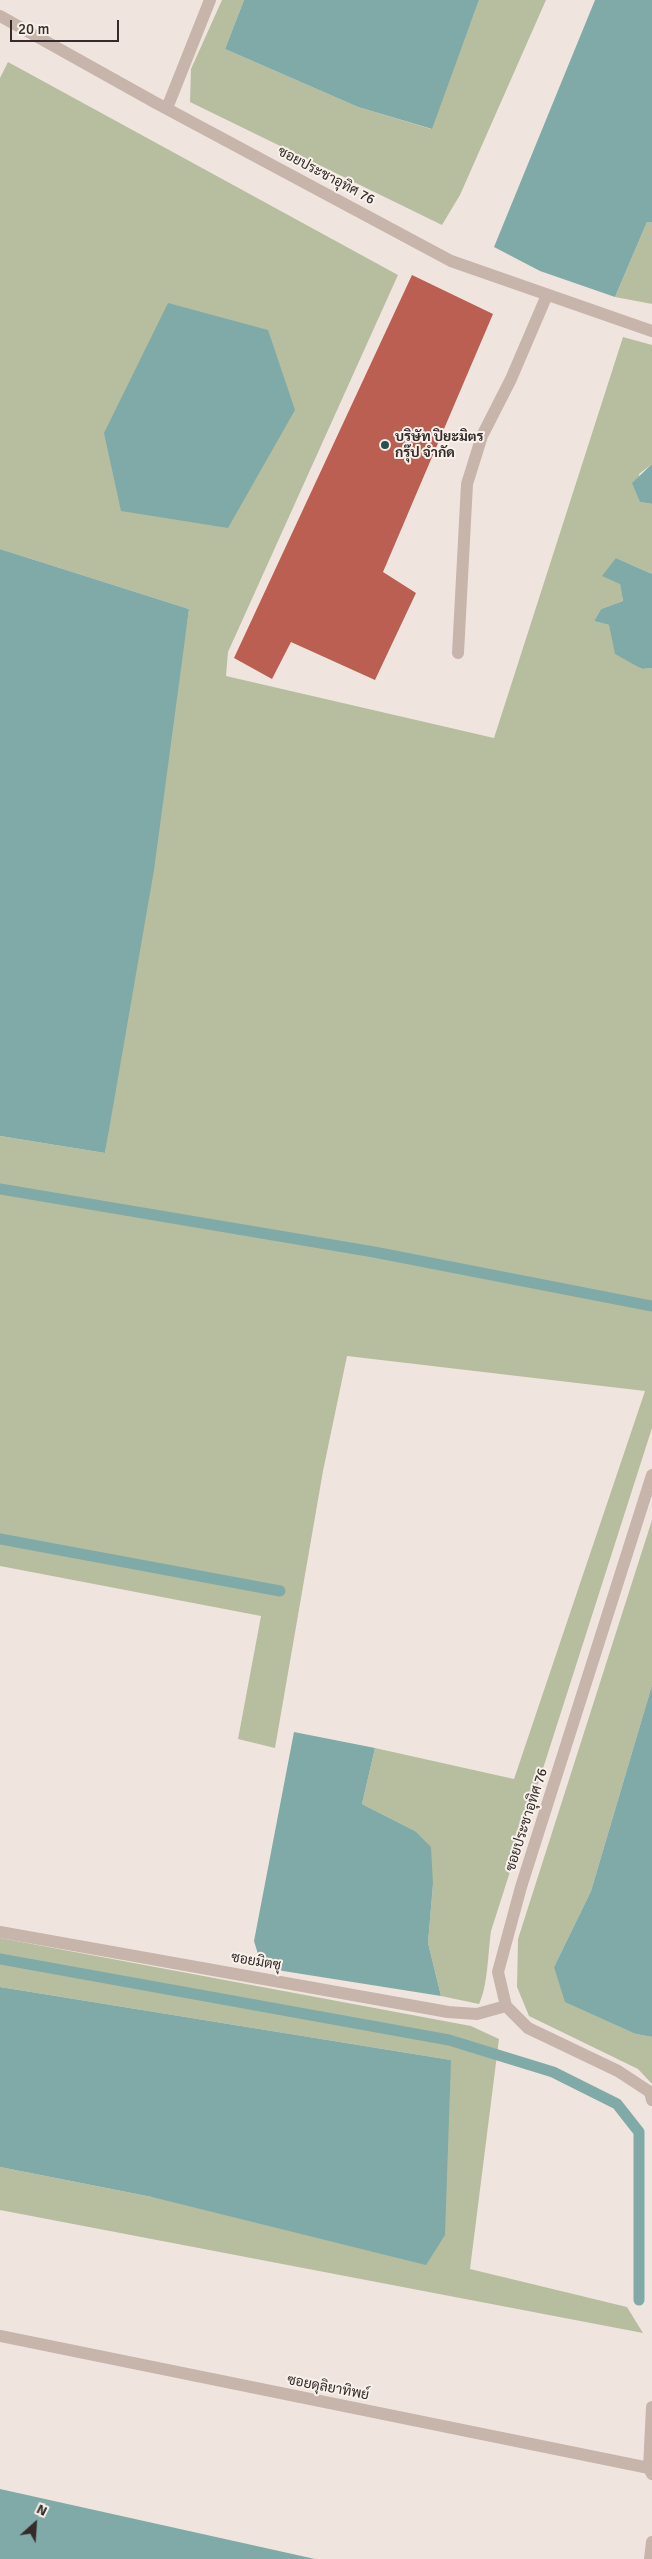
<!DOCTYPE html>
<html>
<head>
<meta charset="utf-8">
<style>
	body { margin:0 }
	#map { position:relative; width:652px; height:2559px; overflow:hidden; background:#f0e5de; font-family:Signika,sans-serif }
	canvas { display:block }
	.north { position:absolute; left:10px; top:2499px; width:50px; height:50px; -webkit-text-stroke:4px #f8f0ea; paint-order:stroke; rotate:26deg; font-size:14px; font-weight:700; line-height:20px; text-align:center; color:#352c29 }
	.north::after { content:''; display:block; margin:auto; width:18px; height:22px; background:#352c29; clip-path:polygon(50% 0,100% 100%,50% 72%,0 100%) }
	.scale { position:absolute; left:10px; top:20px; width:109px; height:22px; box-sizing:border-box; border:2px solid #352c29; border-top:0; padding-left:6px; font-size:15px; line-height:18px; white-space:nowrap; color:#352c29; -webkit-text-stroke:4px #f8f0ea; paint-order:stroke }
</style>
</head>
<body>
<div id="map">
<canvas width="652" height="2559"></canvas>
<div class="north">N</div>
<div class="scale">20 m</div>
</div>
<script>
const ctx = document.querySelector('canvas').getContext('2d');
ctx.lineJoin = 'round';
function fillPath(path, color) { ctx.fillStyle = color; ctx.fill(path, 'evenodd'); }
function trace(path, color, width, dash) { ctx.strokeStyle = color; ctx.lineWidth = width; ctx.lineCap = dash ? 'butt' : 'round'; ctx.setLineDash(dash || []); ctx.stroke(path); }
function write(font, color, halo, rows, align = 'center') {
  ctx.font = font + ' Signika,Sarabun,sans-serif'; ctx.lineWidth = 4; ctx.setLineDash([]); ctx.textBaseline = 'middle'; ctx.strokeStyle = halo; ctx.fillStyle = color; for (const [text, x, y, turn = 0] of rows) {
    ctx.save(); ctx.translate(x, y); ctx.rotate((+turn || 0) * Math.PI / 180); ctx.textAlign = isNaN(turn) ? turn : align; if (halo) ctx.strokeText(text, 0, 0); ctx.fillText(text, 0, 0); ctx.restore();
  }
}
fillPath(new Path2D(`
	M 222,0 L 244,0 L 225,49 L 358,107 L 431,129 L 479,0 L 546,0 L 460,195 L 442,225 L 190,102 L 191,69 Z
	M 8,62 L 398,275 L 228,652 L 226,676 L 494,738 L 623,337 L 652,345 L 652,464 L 639,474 L 640,502 L 652,504 L 652,574 L 616,558 L 623,601 L 601,609 L 594,621 L 609,625 L 641,669 L 652,668 L 652,1428 L 491,1931 C 488,1952 488,1986 479,2004 L 441,1996 L 428,1943 L 433,1884 L 415,1831 L 362,1804 L 375,1748 L 514,1779 L 645,1391 L 347,1356 L 323,1471 L 275,1748 L 238,1739 L 261,1616 L 0,1566 L 0,1136 L 105,1153 L 189,609 L 0,549 L 0,78 Z
	M 647,222 L 652,222 L 652,304 L 615,297 Z
	M 652,1520 L 652,1685 L 591,1891 L 554,1967 L 636,2034 L 652,2037 L 652,2084 L 638,2069 L 529,2016 L 517,1987 L 518,1939 Z
	M 0,1938 L 471,2026 L 499,2039 L 470,2269 L 627,2307 L 643,2333 L 0,2210 L 0,2167 L 152,2197 L 451,2060 L 0,1987 Z`), '#b7be9f');
fillPath(new Path2D(`
	M 244,0 L 479,0 L 432,129 L 358,107 L 225,49 Z
	M 595,0 L 652,0 L 652,222 L 647,222 L 615,297 L 540,271 L 494,247 Z
	M 168,303 L 268,330 L 295,410 L 228,528 L 121,511 L 104,433 Z
	M 652,464 L 652,504 L 640,502 L 632,483 Z
	M 0,549 L 189,609 L 154,870 L 105,1153 L 0,1136 Z
	M 616,558 L 652,574 L 652,668 L 642,669 L 615,654 L 609,625 L 594,621 L 601,609 L 623,601 L 620,584 L 602,576 Z
	M 652,1685 L 652,2037 L 636,2034 L 565,2002 L 554,1967 L 591,1891 Z
	M 294,1732 L 375,1748 L 362,1804 L 415,1831 L 431,1847 L 433,1884 L 428,1943 L 441,1996 L 283,1971 L 261,1964 L 254,1941 Z
	M 0,1987 L 451,2060 L 445,2235 L 426,2265 L 152,2197 L 0,2167 Z
	M 0,2489 L 315,2559 L 0,2559 Z`), '#80aaa7');
trace(new Path2D(`
	M 0,1189 L 374,1252 L 652,1306
	M 0,1539 L 280,1591
	M 0,1959 L 449,2040 L 553,2072 L 617,2104 L 639,2132 L 639,2300`), '#80aaa7', 11);
fillPath(new Path2D(`
	M 412,275 L 493,314 L 383,572 L 416,593 L 375,680 L 291,642 L 272,679 L 234,658 Z`), '#ba5f52');
trace(new Path2D(`
	M 458,653 L 467,484 L 482,436 L 511,379 L 547,295`), '#c7b4ab', 12);
trace(new Path2D(`
	M 0,16 L 156,103 L 451,261 L 652,331
	M 167,108 L 210,0
	M 652,1475 L 521,1887 L 498,1972 L 506,2006 L 528,2028 L 618,2071 L 650,2092 L 652,2100
	M 0,1932 L 448,2012 L 477,2014 L 506,2006
	M 0,2336 L 649,2468
	M 652,2407 L 649,2468 L 652,2474
	M 650,2559 L 652,2542`), '#c7b4ab', 12);
for (const [x, y, r, color] of [
	[385,445,5,"#235350"]
]) { const dot = new Path2D(); dot.arc(x, y, r, 0, 2 * Math.PI); ctx.fillStyle = color; ctx.fill(dot); trace(dot, '#f8f0ea', 2); }
write('14px', '#352c29', '#f8f0ea', [
	["ซอยประชาอุทิศ 76",326,176,28],
	["ซอยประชาอุทิศ 76",527,1820,-72],
	["ซอยมิตซุ",256,1962,10],
	["ซอยดุลิยาทิพย์",328,2388,11]
]);
write('bold 14px', '#352c29', '#f8f0ea', [
	["บริษัท ปิยะมิตร",395,437],
	["กรุ๊ป จำกัด",395,453]
], 'left');
</script>
</body>
</html>
